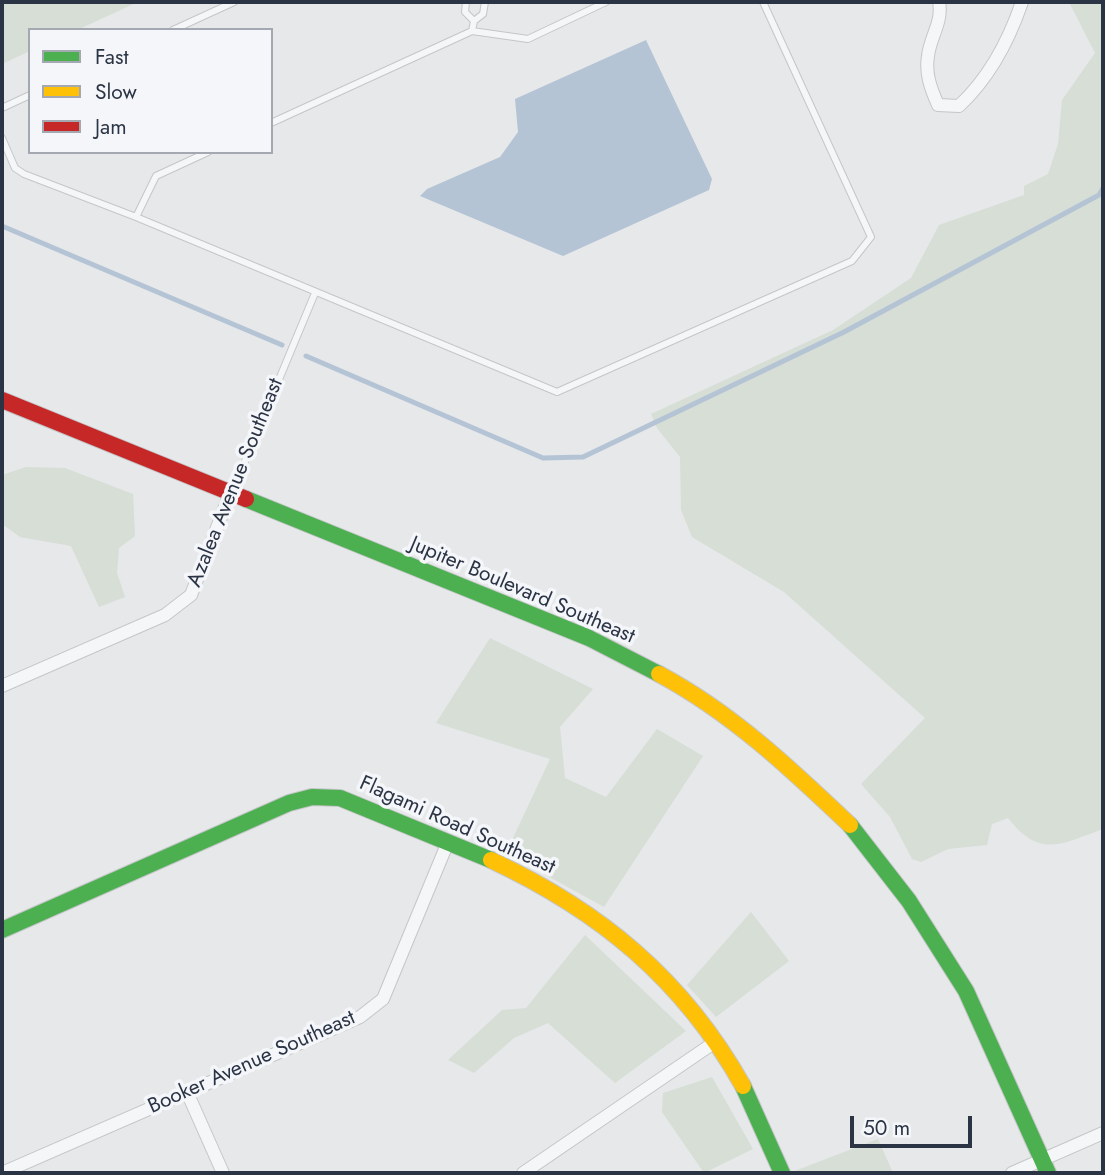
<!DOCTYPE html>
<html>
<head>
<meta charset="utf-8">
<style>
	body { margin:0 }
	#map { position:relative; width:1105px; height:1175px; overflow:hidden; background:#e6e8ea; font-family:Jost,sans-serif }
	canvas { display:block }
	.frame { position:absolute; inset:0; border:4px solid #2b3445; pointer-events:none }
	.legend { position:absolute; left:28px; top:28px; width:245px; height:126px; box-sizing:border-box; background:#f4f6f9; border:2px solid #a4a8b1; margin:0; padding:9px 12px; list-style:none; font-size:21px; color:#2b3445 }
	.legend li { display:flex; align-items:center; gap:14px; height:35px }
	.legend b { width:35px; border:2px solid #a4a8b1 }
	.scale { position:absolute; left:850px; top:1116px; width:122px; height:32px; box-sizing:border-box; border:4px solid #2b3445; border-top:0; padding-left:9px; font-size:21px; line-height:24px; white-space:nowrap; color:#2b3445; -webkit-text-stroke:5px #f4f6f9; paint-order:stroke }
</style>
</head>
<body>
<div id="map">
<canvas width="1105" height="1175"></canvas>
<div class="frame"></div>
<ul class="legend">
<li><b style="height:9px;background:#4caf50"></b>Fast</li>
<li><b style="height:9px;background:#ffc107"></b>Slow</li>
<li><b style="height:9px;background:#c62828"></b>Jam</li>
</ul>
<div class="scale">50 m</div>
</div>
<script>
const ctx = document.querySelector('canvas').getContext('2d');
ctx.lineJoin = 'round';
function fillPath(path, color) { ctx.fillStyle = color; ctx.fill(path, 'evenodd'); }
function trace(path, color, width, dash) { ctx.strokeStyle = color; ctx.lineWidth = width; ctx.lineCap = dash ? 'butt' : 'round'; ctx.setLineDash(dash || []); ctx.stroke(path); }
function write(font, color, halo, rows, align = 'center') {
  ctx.font = font + ' Jost,sans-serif'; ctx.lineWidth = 7; ctx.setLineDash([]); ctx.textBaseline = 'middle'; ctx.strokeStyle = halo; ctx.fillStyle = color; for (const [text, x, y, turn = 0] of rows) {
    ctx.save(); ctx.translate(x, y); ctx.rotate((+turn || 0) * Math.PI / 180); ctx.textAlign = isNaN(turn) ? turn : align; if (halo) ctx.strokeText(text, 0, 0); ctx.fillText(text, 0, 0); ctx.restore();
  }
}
fillPath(new Path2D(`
	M 2,2 L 138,2 L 77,30 L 30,30 L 30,51 L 2,64 Z
	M 1069,2 L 1103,2 L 1103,829 C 1061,844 1040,859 1008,818 L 992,824 L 987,845 L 948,849 L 921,862 L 912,859 L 890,817 L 861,784 L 925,718 L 784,592 L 692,537 L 681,510 L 680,457 L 657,428 L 651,414 L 833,330 L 911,278 L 939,225 L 1024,195 L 1024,186 L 1048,174 L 1058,144 L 1062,100 L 1095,53 Z
	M 26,467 L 65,468 L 133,494 L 135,536 L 119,548 L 117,573 L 125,597 L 99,607 L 71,546 L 20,537 L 2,524 L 2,475 Z
	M 490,638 L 593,689 L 560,727 L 565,778 L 606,797 L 657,729 L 703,756 L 604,907 L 506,853 L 550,759 L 436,723 Z
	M 751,912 L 789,961 L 716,1017 L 687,985 Z
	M 585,935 L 686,1031 L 615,1083 L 548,1023 L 514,1038 L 474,1073 L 448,1060 L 502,1010 L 526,1008 Z
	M 712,1077 L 753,1149 L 704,1173 L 662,1112 L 663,1093 Z
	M 878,1139 L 893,1173 L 792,1172 Z`), '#d6ded6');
fillPath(new Path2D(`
	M 646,40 L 712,179 L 709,190 L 563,256 L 420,196 L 427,189 L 500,157 L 518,132 L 515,99 Z`), '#b4c4d5');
trace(new Path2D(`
	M 2,226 L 282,345
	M 306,356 L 543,458 L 583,457 L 844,332 L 1099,195 L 1103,188`), '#b4c4d5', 5);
const lane = new Path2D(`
	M 466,2 L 465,12 L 474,21
	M 173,30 L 234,2
	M 472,31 L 474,21 L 483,14 L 485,2
	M 2,108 L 30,95
	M 271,123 L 472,31 L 528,39 L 606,2
	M 2,138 L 15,168 L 24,174 L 136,217 L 557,392 L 852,261 L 871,237 L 763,2
	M 136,217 L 156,176 L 208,152
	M 233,490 L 315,293`);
const street = new Path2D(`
	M 939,2 C 943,22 930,37 928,56 C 925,74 931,89 938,105 L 959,106 C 988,79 1009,40 1022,2
	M 2,686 L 165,615 L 191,595 L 230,494
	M 187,1092 L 223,1173
	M 2,1173 L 360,1017 L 383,999 L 448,842
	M 523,1173 L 715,1042
	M 1012,1173 L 1103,1133`);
const fast = new Path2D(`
	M 246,499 L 589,638 L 659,674
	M 850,825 L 909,901 L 966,991 L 1048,1173
	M 2,930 L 289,803 L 312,797 L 340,798 L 491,860
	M 743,1086 L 782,1173`);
const slow = new Path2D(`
	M 659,674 C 732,713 791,769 850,825
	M 491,860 C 600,911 683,979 743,1086`);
const jam = new Path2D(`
	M 2,400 L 246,499`);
trace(lane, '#c4c6c8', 8);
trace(street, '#c4c6c8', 14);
trace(fast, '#c4c6c8', 18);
trace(slow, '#c4c6c8', 18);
trace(jam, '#c4c6c8', 18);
trace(lane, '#f5f6f7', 6);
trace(street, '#f5f6f7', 12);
trace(fast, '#4caf50', 16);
trace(slow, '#ffc107', 16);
trace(jam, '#c62828', 16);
write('21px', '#2b3445', '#f4f6f9', [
	["Azalea Avenue Southeast",236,483,-68],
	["Jupiter Boulevard Southeast",522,591,23],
	["Flagami Road Southeast",457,826,24],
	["Booker Avenue Southeast",252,1063,-24]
]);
</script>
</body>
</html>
